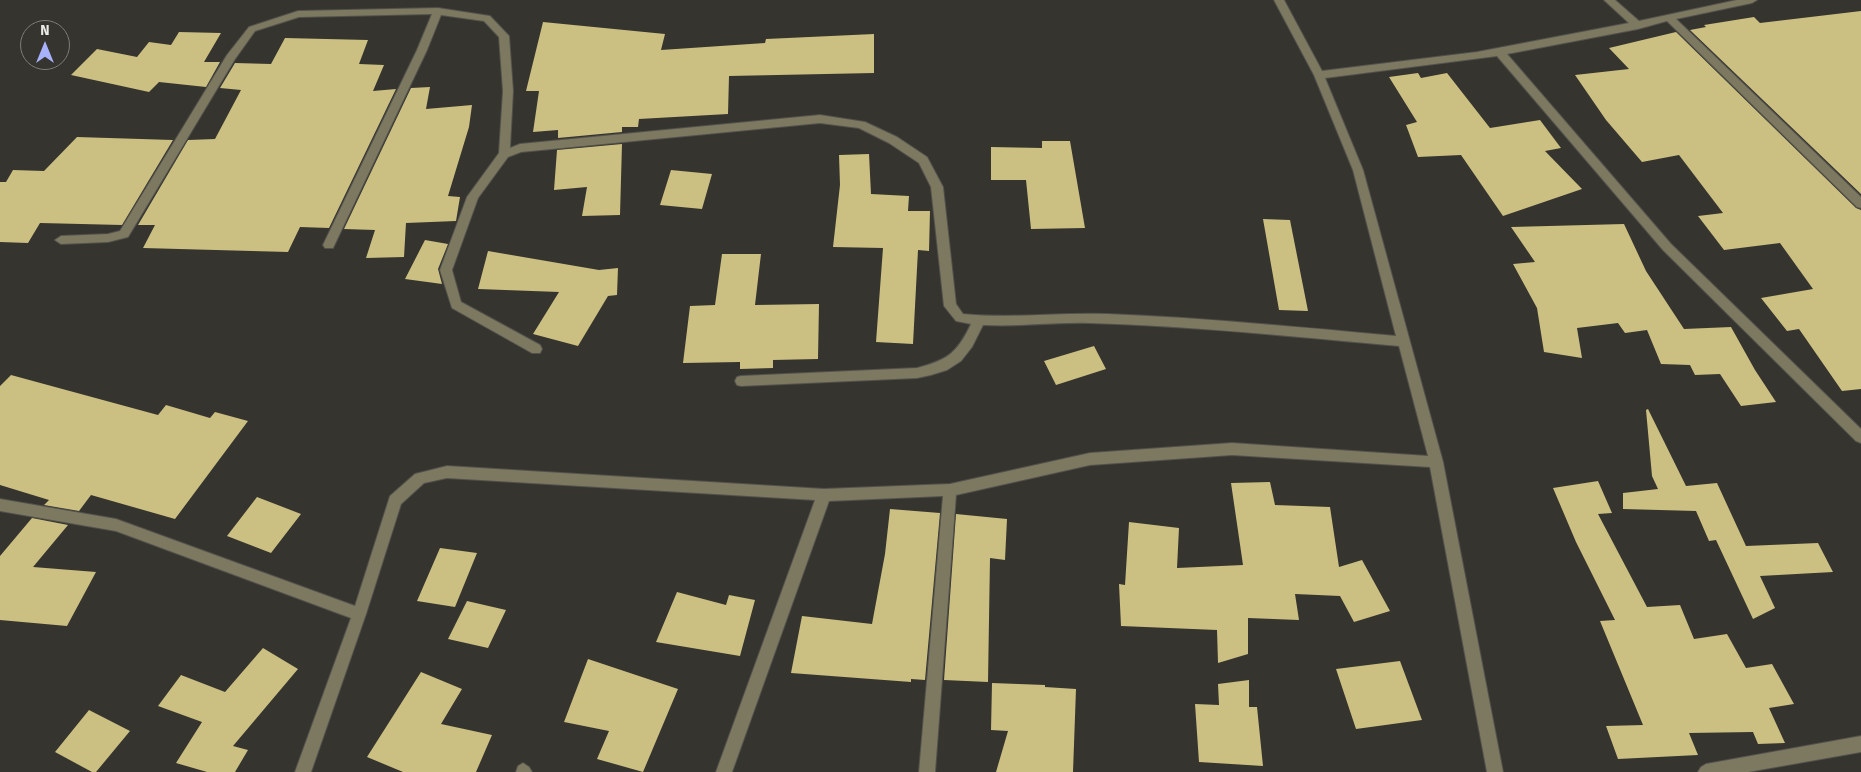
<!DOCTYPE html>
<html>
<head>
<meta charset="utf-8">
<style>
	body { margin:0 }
	#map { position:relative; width:1861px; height:772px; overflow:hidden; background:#35342f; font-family:"Fira Sans",sans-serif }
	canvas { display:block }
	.north { position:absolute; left:20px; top:20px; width:50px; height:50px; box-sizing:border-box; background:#35342f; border:1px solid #7e7d79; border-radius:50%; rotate:0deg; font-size:14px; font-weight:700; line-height:20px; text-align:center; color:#ebeae7 }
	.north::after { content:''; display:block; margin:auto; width:18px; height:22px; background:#a7b1fc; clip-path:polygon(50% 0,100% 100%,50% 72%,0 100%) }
</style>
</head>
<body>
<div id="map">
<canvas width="1861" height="772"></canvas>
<div class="north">N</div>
</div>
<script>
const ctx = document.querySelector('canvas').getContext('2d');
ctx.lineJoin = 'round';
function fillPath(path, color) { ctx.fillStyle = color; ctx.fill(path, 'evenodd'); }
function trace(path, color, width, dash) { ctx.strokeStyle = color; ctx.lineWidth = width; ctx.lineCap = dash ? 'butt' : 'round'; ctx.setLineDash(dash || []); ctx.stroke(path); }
fillPath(new Path2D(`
	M 1861,11 L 1861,194 L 1690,30 L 1706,27 L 1704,25 L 1754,17 L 1760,23 Z
	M 543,22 L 665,34 L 661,50 L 765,43 L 766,39 L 874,34 L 874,73 L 729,76 L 728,114 L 639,119 L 638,127 L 622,127 L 622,132 L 558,138 L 558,130 L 533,132 L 539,91 L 526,91 Z
	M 179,32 L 221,33 L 204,62 L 220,62 L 206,87 L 159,82 L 149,92 L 71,75 L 97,49 L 137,57 L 149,42 L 171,45 Z
	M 1676,32 L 1856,208 L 1861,210 L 1861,389 L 1842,391 L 1799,329 L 1787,331 L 1761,298 L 1813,289 L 1780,243 L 1724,250 L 1698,216 L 1723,213 L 1679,155 L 1642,162 L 1606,120 L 1575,75 L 1629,69 L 1609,48 Z
	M 285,38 L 368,40 L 359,64 L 384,65 L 373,91 L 396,89 L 329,228 L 300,227 L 288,252 L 143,248 L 155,225 L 138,225 L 188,140 L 215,139 L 241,90 L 220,88 L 235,63 L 271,64 Z
	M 1418,73 L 1421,78 L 1447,73 L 1490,128 L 1540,120 L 1561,148 L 1545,151 L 1582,189 L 1503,216 L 1461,155 L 1418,157 L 1406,125 L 1417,122 L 1389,77 Z
	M 430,87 L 426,109 L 472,105 L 469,127 L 448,196 L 460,197 L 456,221 L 406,223 L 404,257 L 366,258 L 375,230 L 344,229 L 411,88 Z
	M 77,137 L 173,140 L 122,225 L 40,223 L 28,243 L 0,242 L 0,182 L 6,182 L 13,170 L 44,171 Z
	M 1042,141 L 1070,141 L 1085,228 L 1031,229 L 1026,180 L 991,180 L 991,147 L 1042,148 Z
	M 622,144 L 620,215 L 582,216 L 587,187 L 554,190 L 557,150 Z
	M 869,154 L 871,194 L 909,196 L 908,211 L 930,211 L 929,251 L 918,250 L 913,344 L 876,342 L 883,248 L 833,247 L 840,185 L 839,155 Z
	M 671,170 L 712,174 L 702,209 L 660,205 Z
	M 1263,219 L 1290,220 L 1308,311 L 1279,310 Z
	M 1624,224 L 1646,271 L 1684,329 L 1731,327 L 1755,370 L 1776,402 L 1741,406 L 1720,374 L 1695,375 L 1690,365 L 1661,364 L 1647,330 L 1625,333 L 1618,323 L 1577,328 L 1582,358 L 1544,352 L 1537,308 L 1513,264 L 1535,262 L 1511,227 Z
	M 425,240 L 448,244 L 438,269 L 442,284 L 405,279 Z
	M 488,251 L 599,270 L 618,268 L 617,295 L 608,296 L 578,346 L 533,334 L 559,292 L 478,289 Z
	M 722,254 L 761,254 L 755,305 L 819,304 L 818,359 L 773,360 L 773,368 L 740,369 L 740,362 L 683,363 L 690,306 L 715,305 Z
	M 1094,346 L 1106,369 L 1056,385 L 1044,361 Z
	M 11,375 L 158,415 L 166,405 L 210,418 L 215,412 L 248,421 L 175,519 L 91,495 L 79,511 L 44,505 L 49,500 L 0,485 L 0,386 Z
	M 1648,409 L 1686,486 L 1717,483 L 1746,546 L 1818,543 L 1833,572 L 1760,576 L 1775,608 L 1753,619 L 1716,540 L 1709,541 L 1696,511 L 1623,509 L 1623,493 L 1658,489 L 1652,476 L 1646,410 Z
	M 1598,481 L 1612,513 L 1598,514 L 1647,607 L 1680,605 L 1694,639 L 1727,634 L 1746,668 L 1772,664 L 1794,704 L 1769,708 L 1785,743 L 1758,744 L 1753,732 L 1689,733 L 1698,755 L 1618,759 L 1606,726 L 1643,725 L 1600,621 L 1615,620 L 1576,542 L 1553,488 Z
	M 1270,482 L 1275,505 L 1330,507 L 1339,567 L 1362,560 L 1390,611 L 1354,622 L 1340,596 L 1295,594 L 1299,620 L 1248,618 L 1248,654 L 1218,663 L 1217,630 L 1121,626 L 1119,584 L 1125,585 L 1129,522 L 1179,528 L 1177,568 L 1243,565 L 1231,483 Z
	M 257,497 L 301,514 L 271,553 L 227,536 Z
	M 890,509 L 940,513 L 925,680 L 911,679 L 911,682 L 791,673 L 802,616 L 872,624 L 885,554 Z
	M 956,514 L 1007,519 L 1005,560 L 990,558 L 988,682 L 944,680 Z
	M 32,518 L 68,525 L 33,567 L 96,572 L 67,626 L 0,620 L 0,556 Z
	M 440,548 L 477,553 L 455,607 L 417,601 Z
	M 677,592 L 726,605 L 729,595 L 755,600 L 740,656 L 656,642 Z
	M 467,601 L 506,610 L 488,648 L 448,639 Z
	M 263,648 L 298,669 L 233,746 L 248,750 L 235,772 L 207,772 L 176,763 L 202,722 L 158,706 L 181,675 L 225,692 Z
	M 588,659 L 678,689 L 643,772 L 597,759 L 609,731 L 564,722 Z
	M 1400,661 L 1422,720 L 1356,729 L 1336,669 Z
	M 421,672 L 462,689 L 441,724 L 492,735 L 476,772 L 403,772 L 367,757 Z
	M 1249,680 L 1249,707 L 1257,707 L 1263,766 L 1199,762 L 1195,704 L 1219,705 L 1218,684 Z
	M 992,683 L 1045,685 L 1045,687 L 1076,689 L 1073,772 L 996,772 L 1008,731 L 991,730 Z
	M 89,710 L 130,731 L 96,772 L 92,772 L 55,752 Z`), '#cbbf82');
const minor = new Path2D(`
	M 1274,0 L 1284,0 L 1322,71 L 1477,52 L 1629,23 L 1604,0 L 1615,0 L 1639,21 L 1737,0 L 1757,0 L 1752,3 L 1676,19 L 1861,197 L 1861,208 L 1857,207 L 1667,21 L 1638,29 L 1507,54 L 1671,244 L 1861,429 L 1861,443 L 1856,441 L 1663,250 L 1497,56 L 1325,78 L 1363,170 L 1443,462 L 1503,772 L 1487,772 L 1430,467 L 1232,455 L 1090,465 L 956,495 L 935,772 L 919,772 L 943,496 L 829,501 L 732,772 L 716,772 L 815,500 L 447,478 L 424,483 L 401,504 L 366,614 L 311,772 L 295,772 L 351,618 L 116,531 L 0,511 L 0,499 L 116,519 L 355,606 L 390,496 L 415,474 L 447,466 L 824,489 L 950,484 L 1090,453 L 1232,443 L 1428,456 L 1399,346 C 1296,337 1193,326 1089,323 C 1054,322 1018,327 983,325 L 972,347 L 961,361 L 947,370 L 931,375 L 917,378 L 741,386 L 737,385 L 735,381 L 737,377 L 741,376 L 917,368 C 948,360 957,353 971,324 L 956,321 L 944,306 L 931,187 L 919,163 L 889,143 L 859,128 L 820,123 L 521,152 L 508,157 L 478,198 L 452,270 L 461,302 L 540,345 L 542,349 L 540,353 L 532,353 L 452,308 L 440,270 L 467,197 L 499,153 L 503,91 L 499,37 L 484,21 L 441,15 L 427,50 L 333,248 L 325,248 L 323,245 L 417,50 L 432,14 L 299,17 L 255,31 L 235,59 L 128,237 L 108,242 L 61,244 L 55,240 L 61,236 L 108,234 L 120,231 L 227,55 L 249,27 L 298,11 L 438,8 L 490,16 L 509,36 L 513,91 L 510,148 L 520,144 L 820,115 L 865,122 L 897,137 L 927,157 L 943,187 L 956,304 L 963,314 C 1011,319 1060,312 1108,314 C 1204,318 1300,327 1396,336 L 1353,170 L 1314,75 Z
	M 1861,736 L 1861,752 L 1748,772 L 1698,772 L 1701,767 L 1706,764 Z
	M 523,763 L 529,767 L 532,772 L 516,772 L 518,766 Z`);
trace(minor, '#52514c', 2);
fillPath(minor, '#7d7860');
</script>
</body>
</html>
